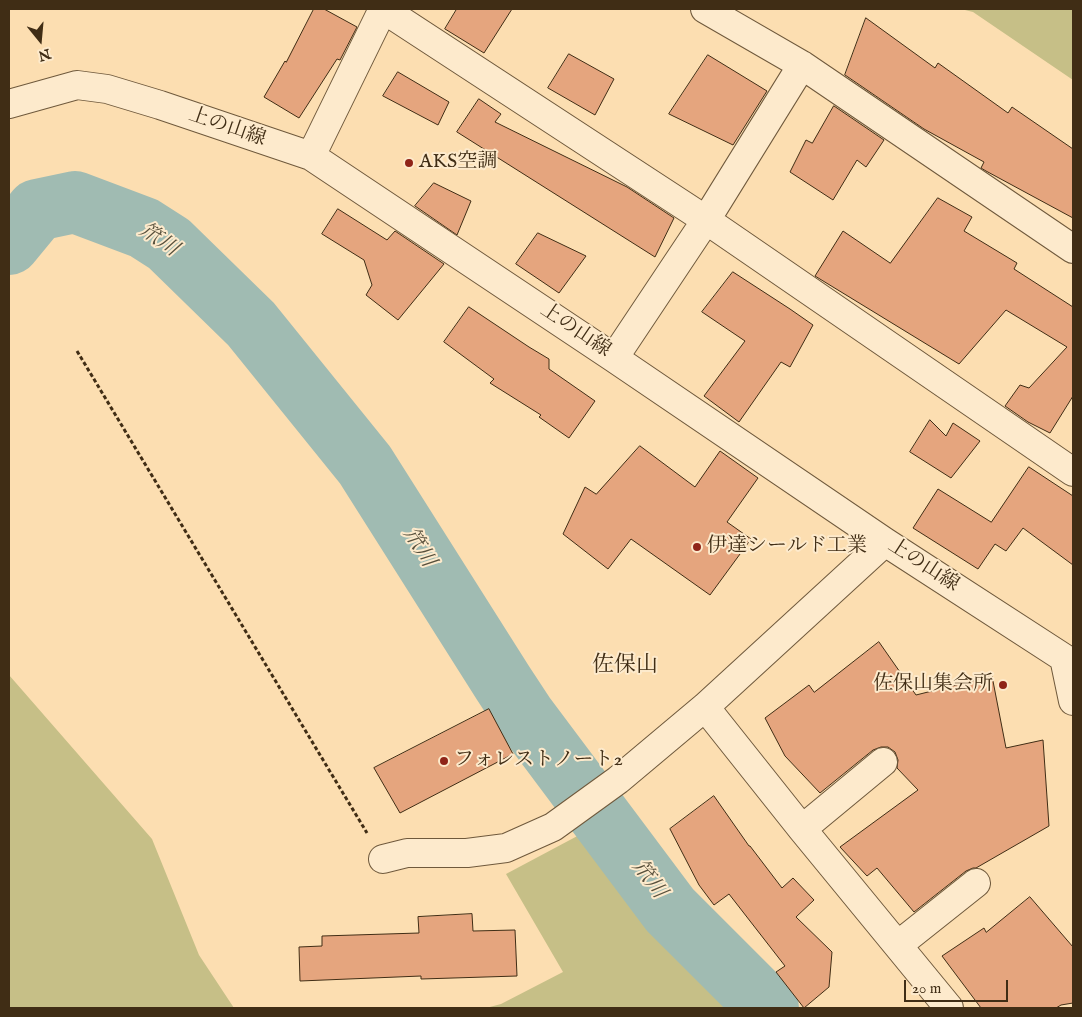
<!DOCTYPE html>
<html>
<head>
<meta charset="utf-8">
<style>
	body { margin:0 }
	#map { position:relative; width:1082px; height:1017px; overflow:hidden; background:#fcdeb1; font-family:"IM FELL English",serif }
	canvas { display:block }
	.frame { position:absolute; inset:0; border:10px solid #402d15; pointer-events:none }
	.north { position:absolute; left:15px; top:15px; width:50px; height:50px; -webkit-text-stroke:4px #fdeacc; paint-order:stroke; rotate:163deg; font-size:14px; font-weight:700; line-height:20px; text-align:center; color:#402d15 }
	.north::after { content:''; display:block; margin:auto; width:18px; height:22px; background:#402d15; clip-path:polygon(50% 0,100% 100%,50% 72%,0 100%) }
	.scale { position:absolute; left:904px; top:980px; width:104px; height:22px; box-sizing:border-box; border:2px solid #402d15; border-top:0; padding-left:6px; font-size:15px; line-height:18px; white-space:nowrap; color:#402d15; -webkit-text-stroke:4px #fdeacc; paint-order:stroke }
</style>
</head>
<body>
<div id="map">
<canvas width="1082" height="1017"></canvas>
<div class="frame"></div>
<div class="north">N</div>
<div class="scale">20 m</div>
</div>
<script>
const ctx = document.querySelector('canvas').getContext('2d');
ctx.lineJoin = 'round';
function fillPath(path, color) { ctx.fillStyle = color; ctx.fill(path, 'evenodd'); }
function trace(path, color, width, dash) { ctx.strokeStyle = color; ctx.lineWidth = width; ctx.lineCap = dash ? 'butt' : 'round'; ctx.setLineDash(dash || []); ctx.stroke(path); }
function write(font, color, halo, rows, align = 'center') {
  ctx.font = font + ' "IM FELL English","Noto Serif JP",serif'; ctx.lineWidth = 4; ctx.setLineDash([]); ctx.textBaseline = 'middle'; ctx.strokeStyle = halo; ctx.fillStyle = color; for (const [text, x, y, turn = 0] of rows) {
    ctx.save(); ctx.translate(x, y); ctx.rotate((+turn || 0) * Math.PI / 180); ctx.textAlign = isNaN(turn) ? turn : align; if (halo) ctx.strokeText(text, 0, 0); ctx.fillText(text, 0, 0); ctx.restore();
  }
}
fillPath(new Path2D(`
	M 961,9 L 1073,9 L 1073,80 L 973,12 Z
	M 9,675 L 152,839 L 199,955 L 234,1008 L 9,1008 Z
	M 583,833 L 711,977 L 742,1008 L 486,1008 L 501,1004 L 563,972 L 506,874 Z`), '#c6bf87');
trace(new Path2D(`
	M 9,244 L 37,210 L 75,202 L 144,228 L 169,244 L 251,324 L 365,465 L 503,683 L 524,715 L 670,910 L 768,1008`), '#a0bbb2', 62);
const building = new Path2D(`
	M 314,9 L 324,9 L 357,27 L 340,60 L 337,59 L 299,118 L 264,97 L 285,61 L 286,62 Z
	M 457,9 L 512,9 L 484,53 L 445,29 Z
	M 866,18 L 935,68 L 938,63 L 1008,113 L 1012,107 L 1073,149 L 1073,218 L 986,171 L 981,168 L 984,162 L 924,129 L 845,75 Z
	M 569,54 L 614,79 L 595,115 L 548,88 Z
	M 708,55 L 767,91 L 733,145 L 669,114 Z
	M 398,72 L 449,102 L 438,125 L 383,96 Z
	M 479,99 L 501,114 L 495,122 L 627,187 L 674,218 L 655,257 L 457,132 Z
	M 834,106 L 884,140 L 866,167 L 857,160 L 833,200 L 790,172 L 806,140 L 812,143 Z
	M 434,183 L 471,201 L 457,235 L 415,206 Z
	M 938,198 L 972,217 L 964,231 L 1017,263 L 1014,269 L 1073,307 L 1073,396 L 1050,433 L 1028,422 L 1005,406 L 1020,385 L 1029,388 L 1067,347 L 1006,310 L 959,364 L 815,276 L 843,231 L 890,263 Z
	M 338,209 L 387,240 L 395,231 L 444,264 L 398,320 L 366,295 L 372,285 L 364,260 L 322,234 Z
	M 538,233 L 586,256 L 559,293 L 516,264 Z
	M 733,272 L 790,309 L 813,325 L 790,367 L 781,362 L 739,422 L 704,396 L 745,341 L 702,312 Z
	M 469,307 L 529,347 L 549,359 L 549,369 L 595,401 L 569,438 L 539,417 L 541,415 L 490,383 L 494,379 L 444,342 Z
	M 930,420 L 946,436 L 953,423 L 980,441 L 951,478 L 910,452 Z
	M 640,446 L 695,487 L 720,451 L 758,478 L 727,522 L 751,539 L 710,595 L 631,539 L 608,569 L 563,534 L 585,487 L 596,494 Z
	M 1029,467 L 1073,496 L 1073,565 L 1023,528 L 1006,551 L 995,544 L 978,569 L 913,528 L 938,489 L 991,522 Z
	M 879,642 L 916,695 L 992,676 L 1006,748 L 1043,740 L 1049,826 L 976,868 L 973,868 L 966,871 L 914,912 L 877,868 L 867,876 L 840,847 L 918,790 L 897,768 L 898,760 L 895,752 L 888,747 L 881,747 L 873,750 L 820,793 L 785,756 L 765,718 L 809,685 L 814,692 Z
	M 489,709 L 513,754 L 400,813 L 374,768 Z
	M 714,796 L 749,846 L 750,846 L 782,888 L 793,878 L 814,900 L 796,917 L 832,952 L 829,987 L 804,1008 L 776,972 L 785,966 L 729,894 L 714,905 L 699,885 L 670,829 Z
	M 1030,897 L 1073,947 L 1073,1003 L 1061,1005 L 1056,1008 L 981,1008 L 942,956 L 984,928 L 986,932 Z
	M 472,914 L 473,931 L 515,930 L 517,976 L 421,979 L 421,976 L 300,981 L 299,947 L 322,946 L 322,936 L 419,933 L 418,917 Z`);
fillPath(building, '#e5a57e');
trace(building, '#402d15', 1);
const minor = new Path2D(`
	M 383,9 L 706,220 L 1073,472
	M 705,9 L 802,65 L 1073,249
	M 9,104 L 77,85 L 107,89 L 160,105 L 311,156 L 614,358 L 885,542 L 1064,658 L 1073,701
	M 311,156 L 383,9
	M 614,358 L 706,220 L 802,65
	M 705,707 L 802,829 L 949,1008
	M 802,829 L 883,762
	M 383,859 L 407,853 L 467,853 L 506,848 L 553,827 L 618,780 L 705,707 L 885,542
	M 898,945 L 976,883`);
trace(minor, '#6f593c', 30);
trace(new Path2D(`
	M 77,351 L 367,833`), '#402d15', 3, [4, 2.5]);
trace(minor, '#fdeacc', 28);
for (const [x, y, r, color] of [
	[409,163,5,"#8f2418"],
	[697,547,5,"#8f2418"],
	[1003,685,5,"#8f2418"],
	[444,761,5,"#8f2418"]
]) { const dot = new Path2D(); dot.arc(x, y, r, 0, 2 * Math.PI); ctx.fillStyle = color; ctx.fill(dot); trace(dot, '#fdeacc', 2); }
write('20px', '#402d15', '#fdeacc', [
	["上の山線",227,128,19],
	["上の山線",575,331,34],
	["上の山線",923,566,33]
]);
write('20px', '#402d15', '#fdeacc', [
	["AKS空調",419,163],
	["伊達シールド工業",707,547],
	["佐保山集会所",993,685,"right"],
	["フォレストノート2",454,761]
], 'left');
write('italic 21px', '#58503c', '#fdeacc', [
	["笊川",158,241,34],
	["笊川",418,548,58],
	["笊川",648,880,53]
]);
write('22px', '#402d15', '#fdeacc', [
	["佐保山",625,666]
]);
</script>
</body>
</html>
